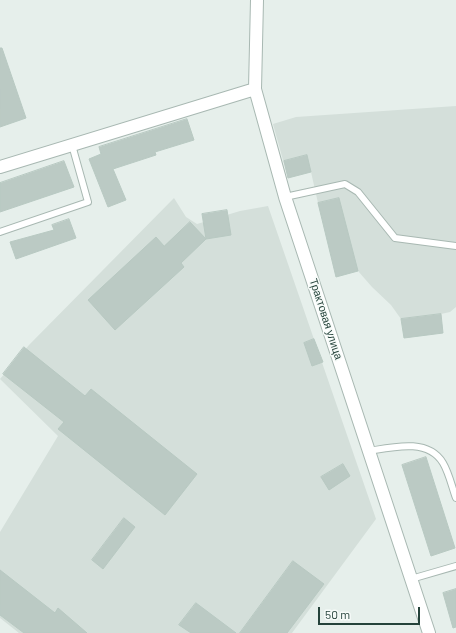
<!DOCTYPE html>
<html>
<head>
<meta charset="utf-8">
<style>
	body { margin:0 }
	#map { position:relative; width:456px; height:633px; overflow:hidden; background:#e6efeb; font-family:Barlow,sans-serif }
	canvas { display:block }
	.scale { position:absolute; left:318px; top:607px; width:102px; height:18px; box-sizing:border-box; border:2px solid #24423a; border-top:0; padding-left:5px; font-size:12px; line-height:14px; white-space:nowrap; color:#24423a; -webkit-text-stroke:3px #f7fbf9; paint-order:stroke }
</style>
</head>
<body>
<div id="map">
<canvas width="456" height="633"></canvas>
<div class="scale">50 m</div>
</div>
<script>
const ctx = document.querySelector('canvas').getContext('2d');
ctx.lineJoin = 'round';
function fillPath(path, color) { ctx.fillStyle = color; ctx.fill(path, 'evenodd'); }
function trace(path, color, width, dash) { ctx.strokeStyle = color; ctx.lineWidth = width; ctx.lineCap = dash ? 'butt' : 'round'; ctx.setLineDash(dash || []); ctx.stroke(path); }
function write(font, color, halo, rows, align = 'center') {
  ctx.font = font + ' Barlow,sans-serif'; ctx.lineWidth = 3; ctx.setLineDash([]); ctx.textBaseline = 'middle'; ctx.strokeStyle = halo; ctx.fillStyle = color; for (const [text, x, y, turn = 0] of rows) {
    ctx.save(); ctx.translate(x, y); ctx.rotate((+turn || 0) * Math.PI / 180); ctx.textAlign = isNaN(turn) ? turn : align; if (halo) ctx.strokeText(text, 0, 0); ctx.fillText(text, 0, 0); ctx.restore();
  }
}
fillPath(new Path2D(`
	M 456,106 L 456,307 L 450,312 L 441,314 L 443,333 L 404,338 L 401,319 L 391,305 L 372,287 L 358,271 L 336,277 L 318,203 L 311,172 L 288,178 L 273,124 L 296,117 Z
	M 174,198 L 186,217 L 197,224 L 240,211 L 268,206 L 376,519 L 292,633 L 19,633 L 0,618 L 0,532 L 58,436 L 0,379 L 29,345 Z`), '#d4dfda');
const building = new Path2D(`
	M 0,48 L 2,48 L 26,118 L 0,127 Z
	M 187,119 L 194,140 L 155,152 L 156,155 L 113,169 L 126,200 L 108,207 L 89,159 L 101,154 L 99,147 Z
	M 307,155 L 311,172 L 288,178 L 284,161 Z
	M 64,161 L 74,187 L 0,212 L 0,183 Z
	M 339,198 L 358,271 L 336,277 L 318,203 Z
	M 227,210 L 231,235 L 206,239 L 202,214 Z
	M 69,219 L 76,238 L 16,259 L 10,242 L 54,230 L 52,225 Z
	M 190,222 L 206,239 L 181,263 L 184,267 L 115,330 L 88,300 L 156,237 L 164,246 Z
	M 441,314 L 443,333 L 404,338 L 401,319 Z
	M 314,339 L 323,362 L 312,366 L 304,343 Z
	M 24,347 L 85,396 L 91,389 L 197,474 L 165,515 L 58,429 L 64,422 L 3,374 Z
	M 426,457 L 455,548 L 431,556 L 402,465 Z
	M 343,464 L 350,476 L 329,490 L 321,477 Z
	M 124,518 L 135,527 L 103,569 L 92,560 Z
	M 293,561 L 324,584 L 287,633 L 240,633 Z
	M 0,570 L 55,613 L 58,608 L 87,633 L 24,633 L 0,615 Z
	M 456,589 L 456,627 L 453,628 L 443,593 Z
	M 196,603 L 236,633 L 191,633 L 179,625 Z`);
fillPath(building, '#bbcac4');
trace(building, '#b8c9c2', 1);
const service = new Path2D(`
	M 285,197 L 345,184 L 358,192 L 395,238 L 456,246
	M 0,232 L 88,202 L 72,145
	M 369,451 C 393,447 428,438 443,463 C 449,473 452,487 456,498
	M 411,579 L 456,566`);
const minor = new Path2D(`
	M 257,0 L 255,89 L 285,197 L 429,633
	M 0,167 L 255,89`);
trace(service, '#a8b8b2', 8);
trace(minor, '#a8b8b2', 14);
trace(service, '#fff', 6);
trace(minor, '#fff', 12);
write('11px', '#24423a', '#f7fbf9', [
	["Трактовая улица",326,319,72]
]);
</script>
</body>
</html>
